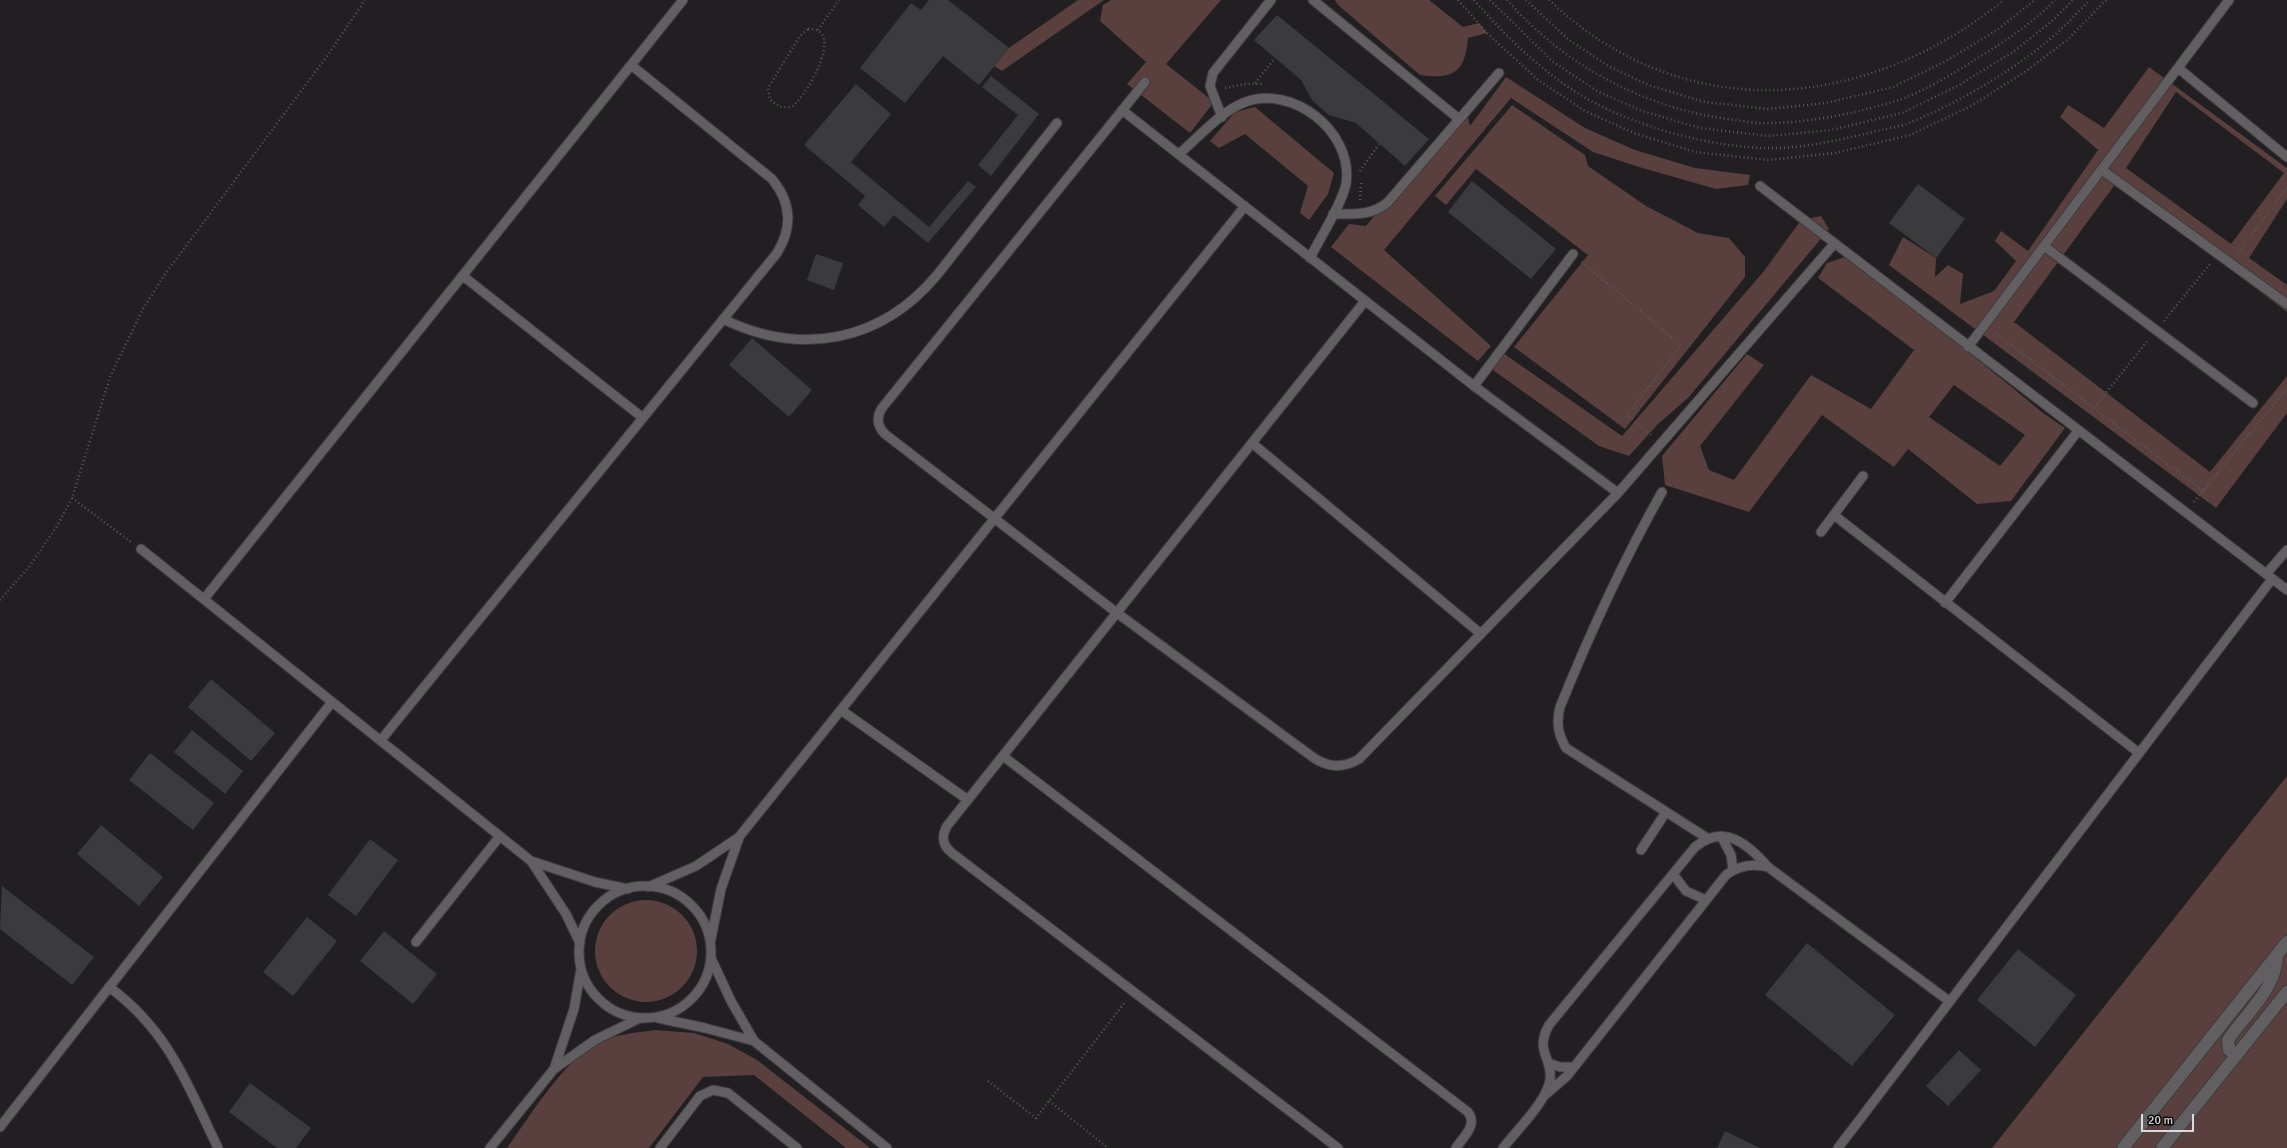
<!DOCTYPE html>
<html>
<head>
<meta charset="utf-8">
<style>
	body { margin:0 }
	#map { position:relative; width:2287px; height:1148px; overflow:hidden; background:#211f21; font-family:Signika,sans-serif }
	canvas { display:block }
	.scale { position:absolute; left:2141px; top:1114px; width:53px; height:18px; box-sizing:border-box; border:2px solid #dbd9db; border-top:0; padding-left:5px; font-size:12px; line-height:14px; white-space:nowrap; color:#dbd9db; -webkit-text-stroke:3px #0a090a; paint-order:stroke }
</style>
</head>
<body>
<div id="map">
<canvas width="2287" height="1148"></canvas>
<div class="scale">20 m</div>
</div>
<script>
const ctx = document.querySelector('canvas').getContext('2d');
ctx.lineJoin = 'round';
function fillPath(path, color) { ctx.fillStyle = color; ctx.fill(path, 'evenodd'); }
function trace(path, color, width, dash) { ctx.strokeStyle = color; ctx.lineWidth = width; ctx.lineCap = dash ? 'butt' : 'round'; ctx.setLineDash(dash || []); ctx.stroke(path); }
fillPath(new Path2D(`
	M 1078,0 L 1104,0 L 1002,71 L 994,66 L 1009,48 Z
	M 1111,0 L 1221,0 L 1166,64 L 1214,102 L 1190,133 L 1127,84 L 1146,62 L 1100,21 L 1103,5 Z
	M 1335,0 L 1429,0 L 1463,27 L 1479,23 L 1487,33 L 1468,38 C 1465,72 1454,80 1420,75 L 1338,5 Z
	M 2149,67 L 2287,168 L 2287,199 L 2249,258 L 2287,285 L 2287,312 L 2116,183 L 2014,322 L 2210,472 L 2287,376 L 2287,413 L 2216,508 L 1889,265 L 1903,237 L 1936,258 L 1935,277 L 1948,265 L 1963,274 L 1960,304 L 1994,291 L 2016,261 L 1995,241 L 2001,231 L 2028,251 L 2098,150 L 2060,117 L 2068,105 L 2104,128 ZM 2176,92 L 2284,173 L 2231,244 L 2126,168 Z
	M 1506,77 L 1585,128 L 1635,150 L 1695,168 L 1750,175 L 1748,185 L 1716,189 L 1639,167 L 1593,152 L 1511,98 L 1384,250 L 1491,346 L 1478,361 L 1331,247 L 1349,224 L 1366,226 L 1465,107 L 1470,126 Z
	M 1512,105 L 1585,155 L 1588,166 L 1646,206 L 1698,233 L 1729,238 L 1745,257 L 1745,277 L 1625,429 L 1514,347 L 1588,255 L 1476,169 L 1446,205 L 1435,196 Z
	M 1255,107 L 1334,173 L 1328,194 L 1309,220 L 1300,213 L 1308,186 L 1245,134 L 1219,148 L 1210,141 L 1235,112 Z
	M 1821,216 L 1829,229 L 1688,398 L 1658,424 L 1629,456 L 1599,446 L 1493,370 L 1503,353 L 1622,436 L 1764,271 L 1801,220 Z
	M 1851,255 L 2043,413 L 2065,428 L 2011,501 L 1977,504 L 1908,449 L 1894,467 L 1822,415 L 1749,512 L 1665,485 L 1662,456 L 1747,354 L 1764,365 L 1700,446 L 1709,470 L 1734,480 L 1811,375 L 1871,409 L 1914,350 L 1818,278 L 1827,263 ZM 1954,385 L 2025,435 L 2000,466 L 1929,417 Z
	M 2287,776 L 2287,1148 L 1992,1148 Z
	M595 951a51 51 0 1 1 102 0a51 51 0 1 1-102 0Z
	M 655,1030 L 694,1033 L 728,1044 L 757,1060 L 870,1148 L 846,1148 L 754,1075 L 703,1077 L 649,1148 L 507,1148 C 530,1116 562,1063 596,1044 C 613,1034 636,1033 655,1030 Z`), '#59403e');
fillPath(new Path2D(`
	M 929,0 L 948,0 L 1009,48 L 979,85 L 943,56 L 905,103 L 860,68 L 911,3 L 921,10 Z
	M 1277,15 L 1429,139 L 1405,166 L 1356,123 L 1329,115 L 1312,100 L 1301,80 L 1254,40 Z
	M 991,76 L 1039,114 L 991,176 L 978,165 L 1018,115 L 982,87 Z
	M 856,84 L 891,114 L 851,162 L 929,227 L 968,181 L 976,187 L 928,243 L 894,215 L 884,227 L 858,205 L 865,196 L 804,145 Z
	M 1472,181 L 1556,249 L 1531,279 L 1448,212 Z
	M 1918,184 L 1965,219 L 1936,258 L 1889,223 Z
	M 816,254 L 843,263 L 834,290 L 807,280 Z
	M 752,338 L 812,390 L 789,417 L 729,365 Z
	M 211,679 L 275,733 L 251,761 L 188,707 Z
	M 192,730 L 243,771 L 225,794 L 174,752 Z
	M 150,753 L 214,803 L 193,830 L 129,780 Z
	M 101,825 L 163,877 L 139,906 L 77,854 Z
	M 370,839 L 398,860 L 356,916 L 328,895 Z
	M 2,886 L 94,957 L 72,985 L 0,929 Z
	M 307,917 L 337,941 L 293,996 L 263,972 Z
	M 384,931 L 437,974 L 413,1004 L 360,961 Z
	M 1807,943 L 1895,1015 L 1852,1066 L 1765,995 Z
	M 2018,949 L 2076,995 L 2035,1047 L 1977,1000 Z
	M 1959,1050 L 1981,1070 L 1948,1106 L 1926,1086 Z
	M 250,1083 L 311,1128 L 296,1148 L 277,1148 L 229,1112 Z
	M 1725,1131 L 1760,1148 L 1717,1148 Z`), '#3b3a3d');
const lane = new Path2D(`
	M 1313,0 L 1459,119
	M 2178,68 L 2287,157
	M 1145,82 L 882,408 C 876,417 877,426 885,434 L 1117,613 L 1314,758 C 1329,768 1344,768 1359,759 L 1618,493 L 1834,244
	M 1122,110 L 1474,386 L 1618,493
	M 1222,117 L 1210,86 L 1213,73 L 1271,0
	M 1179,154 C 1197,139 1220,112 1243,103 C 1291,83 1354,131 1346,184 C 1342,204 1320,238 1310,258
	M 2102,170 L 2287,304
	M 1760,186 L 2287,590
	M 1333,214 C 1353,214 1372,216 1388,202 L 1499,73
	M 2044,246 L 2253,403
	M 463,276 L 643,418
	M 723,319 C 801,357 881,342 937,275 L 1057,123
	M 1968,347 L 2229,0
	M 1474,386 L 1573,254
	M 1252,443 L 1481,634
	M 1662,492 C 1623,561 1590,633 1560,707 C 1556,723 1558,734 1566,748 L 1707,838
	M 1834,515 L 2139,753
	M 1821,532 L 1863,476
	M 141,549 L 531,861 L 566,914 L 580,943
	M 2266,574 L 2287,550
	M 204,599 L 683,0
	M 1945,603 L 2078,431
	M 841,710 L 968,800
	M 381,740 L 777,253 C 793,227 791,202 772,179 L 631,65
	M 1003,756 L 1468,1112 C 1478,1125 1463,1137 1456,1148
	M 1721,836 L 1731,855 L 1733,870
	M 1641,850 L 1666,812
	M 531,861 L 595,882 L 628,889
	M 1673,874 L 1686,891 L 1706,900
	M579 952a66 66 0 1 1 132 0a66 66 0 1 1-132 0Z
	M 648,887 L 696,866 L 739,837 L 1245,206
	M 711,939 L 721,889 L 739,838
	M 416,942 L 500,836
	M 711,958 L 731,1001 L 754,1041 L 887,1148
	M 109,987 C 169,1031 187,1084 218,1148
	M 658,1018 L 705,1028 L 754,1041
	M 1548,1063 L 1560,1067 L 1574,1067
	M 554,1069 L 574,1009 L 581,969
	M 1545,1095 L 1567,1076 L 1726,875 C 1739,865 1752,863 1768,867
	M 0,1127 L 332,702
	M 490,1148 L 554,1069 L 595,1040 L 640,1018
	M 660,1148 L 700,1096 L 713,1090 L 728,1093 L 797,1148
	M 1338,1148 L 952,853 C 942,845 941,837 947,826 L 1365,301
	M 1503,1148 C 1516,1131 1547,1101 1550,1080 C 1553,1057 1534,1052 1549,1025 L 1695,847 C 1724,823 1748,844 1768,867 L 1949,1001
	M 1838,1148 L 2272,579`);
const secondary = new Path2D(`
	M 2237,1055 L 2229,1050 L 2228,1040 C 2246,1013 2276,990 2277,955
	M 2123,1148 L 2287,942
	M 2162,1148 L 2287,992`);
trace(lane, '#3d3b3d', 11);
trace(secondary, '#3d3b3d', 14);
trace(new Path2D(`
	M 1458,0 L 1487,33 L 1538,80 L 1585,111 L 1634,133 L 1695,152 L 1768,160 L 1835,153 L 1910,135 L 1971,106 L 2026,71 L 2067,40 L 2106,0
	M 1474,0 C 1508,39 1546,76 1591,101 C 1641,128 1711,147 1767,148 C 1800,149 1834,141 1865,134 C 1879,130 1893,128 1906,124 C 1952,107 2025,64 2060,30 C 2070,21 2080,10 2090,0
	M 1490,0 L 1552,61 L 1597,91 L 1642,111 L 1700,128 L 1768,136 L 1831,130 L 1902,113 L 1959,85 L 2013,52 L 2051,22 L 2073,0
	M 1507,0 C 1566,67 1646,109 1734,120 C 1745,121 1757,124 1768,123 C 1810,123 1856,113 1896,101 C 1921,93 1951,75 1973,61 C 2002,43 2031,25 2055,0
	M 1526,0 L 1569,40 L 1610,67 L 1651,86 L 1705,102 L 1768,109 L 1826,103 L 1893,87 L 1946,61 L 1997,30 L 2035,0
	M 1549,0 C 1684,128 1865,112 2004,0
	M 808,29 C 848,27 804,100 792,106 C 788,108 784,107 780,107 L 770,100 L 768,88 L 800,36 Z
	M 818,30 L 839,0
	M 1255,83 L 1275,58
	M 1225,88 L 1244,84 L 1262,84
	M 1360,171 L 1379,144
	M 1360,200 L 1361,183
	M 2238,253 L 2287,188
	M 1582,262 L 1681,345 L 1627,415 L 1651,435
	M 2164,321 L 2210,264
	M 1995,333 L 2203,491
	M 2094,408 L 2148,340
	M 72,498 L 131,542
	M 2194,502 L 2287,388
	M 0,600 L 29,567 L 57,526 L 72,498 L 110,377 L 143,309 L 163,277 L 330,52 L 365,0
	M 988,1081 L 1036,1118 L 1125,1002
	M 1049,1101 L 1108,1148`), '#5a585a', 2.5, [1, 3]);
trace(lane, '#615f61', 9);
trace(secondary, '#615f61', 12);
</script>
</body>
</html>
